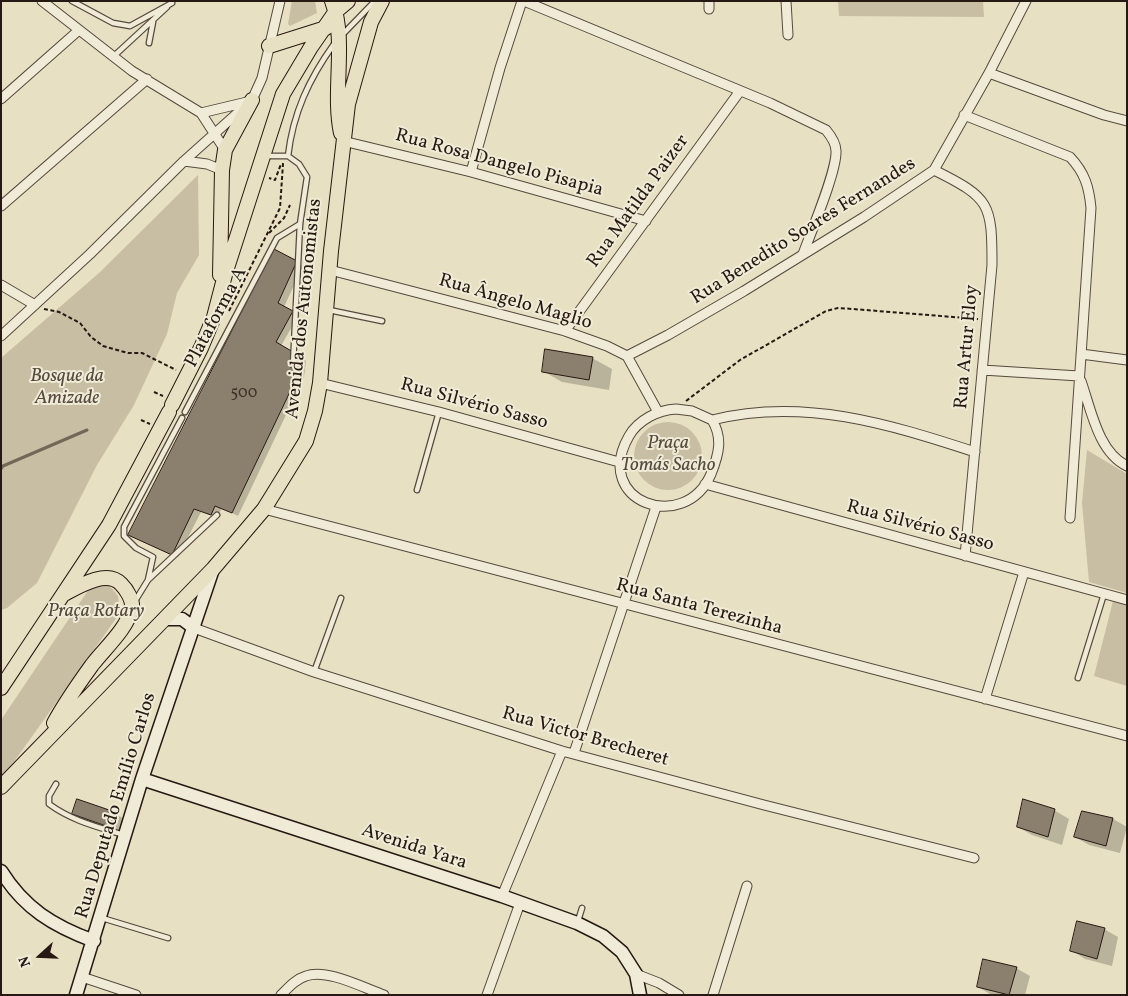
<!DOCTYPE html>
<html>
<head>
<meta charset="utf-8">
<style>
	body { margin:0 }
	#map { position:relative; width:1128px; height:996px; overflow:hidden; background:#e8e0c2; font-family:Vollkorn,serif }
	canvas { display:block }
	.frame { position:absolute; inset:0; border:2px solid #261812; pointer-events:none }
	.north { position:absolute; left:15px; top:931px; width:50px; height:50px; -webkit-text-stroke:4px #f0ebd7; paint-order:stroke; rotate:250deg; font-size:14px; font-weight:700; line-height:20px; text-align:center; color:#261812 }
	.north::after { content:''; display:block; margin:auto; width:18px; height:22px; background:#261812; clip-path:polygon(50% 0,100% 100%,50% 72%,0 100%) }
</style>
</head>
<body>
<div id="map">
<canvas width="1128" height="996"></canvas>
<div class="frame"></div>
<div class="north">N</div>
</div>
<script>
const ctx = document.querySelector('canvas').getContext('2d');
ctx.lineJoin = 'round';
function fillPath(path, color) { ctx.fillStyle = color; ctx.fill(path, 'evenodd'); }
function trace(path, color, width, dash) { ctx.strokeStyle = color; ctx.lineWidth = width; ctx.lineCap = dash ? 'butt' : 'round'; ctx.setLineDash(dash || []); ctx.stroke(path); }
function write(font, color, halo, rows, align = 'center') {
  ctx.font = font + ' Vollkorn,serif'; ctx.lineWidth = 4; ctx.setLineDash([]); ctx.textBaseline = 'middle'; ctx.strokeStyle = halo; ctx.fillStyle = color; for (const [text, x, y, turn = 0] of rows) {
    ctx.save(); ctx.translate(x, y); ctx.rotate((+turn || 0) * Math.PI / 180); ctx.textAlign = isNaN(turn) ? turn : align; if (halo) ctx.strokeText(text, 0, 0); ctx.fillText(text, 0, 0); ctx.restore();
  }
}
fillPath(new Path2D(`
	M 292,1 L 315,1 L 317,13 L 290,26 L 288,24 Z
	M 838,1 L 983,1 L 984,17 L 839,16 Z
	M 198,175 L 199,255 L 177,293 L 167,334 L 134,405 L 97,465 L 37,583 L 7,608 L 1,610 L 1,358 L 99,273 Z
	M634 456a34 34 0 1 1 68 0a34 34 0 1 1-68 0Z
	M 1087,450 L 1127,474 L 1127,593 L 1089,582 L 1082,503 Z
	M 101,586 L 110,586 L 118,596 L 120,613 L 1,780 L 1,720 L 89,589 Z
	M 1113,601 L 1127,605 L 1127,686 L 1094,676 Z`), '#c7bea4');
fillPath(new Path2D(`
	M 275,251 L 303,266 L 284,307 L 298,316 L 281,346 L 306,361 L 304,377 L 238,516 L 222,508 L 217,517 L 201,512 L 178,557 L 136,538 Z
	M 592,358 L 612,369 L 609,390 L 562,382 L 543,371 Z
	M 1054,810 L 1069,819 L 1062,845 L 1032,835 L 1018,827 Z
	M 74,813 L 114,813 L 133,824 L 129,837 L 93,825 Z
	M 1113,819 L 1127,827 L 1120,853 L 1089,845 L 1075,837 Z
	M 1104,929 L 1118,937 L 1112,966 L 1085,959 L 1071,950 Z
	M 1016,968 L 1030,976 L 1025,995 L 992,995 L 978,987 Z`), '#0003');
trace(new Path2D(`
	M 1,469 L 3,466 L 87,430`), '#736758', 3);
const building = new Path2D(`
	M 274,249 L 297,261 L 278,303 L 293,311 L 276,342 L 300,356 L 299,373 L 232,513 L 215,506 L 211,515 L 194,509 L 172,555 L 128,535 Z
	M 545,349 L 593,357 L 589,380 L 542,372 Z
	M 77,799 L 115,812 L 109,827 L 72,814 Z
	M 1023,799 L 1055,809 L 1048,837 L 1017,827 Z
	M 1082,811 L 1113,818 L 1106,846 L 1074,837 Z
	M 1077,921 L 1105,928 L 1097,959 L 1070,951 Z
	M 983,959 L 1017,967 L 1009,995 L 977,987 Z`);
fillPath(building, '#8b806e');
trace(building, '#261812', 1);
const lane = new Path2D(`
	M 72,1 L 113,23 L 130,26 L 172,3
	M 343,34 L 375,1
	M 149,43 L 153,22
	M 114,56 L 167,7
	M 264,156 L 288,156 L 299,164 L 307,177 L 300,224 L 293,365
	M 288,156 C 293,113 309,79 334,44
	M 329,310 L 382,321
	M 185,412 L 277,238 L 300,224
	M 417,490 L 439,412
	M 149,579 L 217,515
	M 135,601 L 148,580 L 153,557 L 136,548 L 124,536 L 124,527 L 182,418
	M 314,672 L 341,598
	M 1078,678 L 1104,594
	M 56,784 L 49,796 L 49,804 C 72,821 98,827 124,835
	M 102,918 L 168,938
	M 578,921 L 582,908`);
const street = new Path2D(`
	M 42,1 L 132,71 L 201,113 L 225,150
	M 524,1 L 770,103 L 826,130 C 831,136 836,143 836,151 C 837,171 811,232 803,254
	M 709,1 L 709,9
	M 786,1 L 788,35
	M 989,73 L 1104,115 L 1127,121
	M 1,99 L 79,30
	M 201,113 L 247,102
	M 964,115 L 1070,157 C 1085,173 1089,187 1091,208 L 1070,518
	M 343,141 L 471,172 L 646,221
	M 184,161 L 207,164 L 222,170
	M 934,170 C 990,198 992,203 992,265 L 965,556
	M 471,172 L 500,68 L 522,1
	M 1,206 L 147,79
	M 330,270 L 565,331 L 607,346 L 627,356 L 658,412
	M 1,285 L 35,305
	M 565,331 L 740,91
	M 1,336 L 90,254 L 184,161 L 252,100 L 262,78 L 280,1
	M 1081,354 L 1127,360
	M 627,356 L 668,335 L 744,291 L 864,217 L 934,170 L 989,73 L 1026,1
	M 982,370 L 1079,376
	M 1081,381 C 1091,409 1098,452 1127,466
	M 320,383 L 439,412 L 619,462
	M 676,409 L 692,411 L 712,420 C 723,438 719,454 711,474 C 685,535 591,502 629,436 C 638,420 658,410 676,409 Z
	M 712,420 C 803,397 889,424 975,452
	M 705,484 L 1127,600
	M 264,509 L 1127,736
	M 194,628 L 314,672 L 562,751 L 764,805 L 974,858
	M 985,699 L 1024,572
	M 574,753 L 656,507
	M 502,896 L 562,751
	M 636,974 L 659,983 L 679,995
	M 82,977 L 136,995
	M 281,995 C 289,987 296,979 306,976 C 326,968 364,988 384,995
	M 487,995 L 520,903
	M 713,995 L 747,886`);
const secondary = new Path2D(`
	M 166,619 L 182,619 L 194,628
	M 142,779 L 502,896 L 577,923 L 603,936 L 622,952 L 636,974 L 640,995
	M 1,871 C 24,908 53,926 94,941
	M 76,995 L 142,779 L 213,569`);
const primary = new Path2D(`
	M 332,1 C 347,41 332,91 341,133
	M 269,46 L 326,28
	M 220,275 L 222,170 L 225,150 L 252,100
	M 172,405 L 201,348 L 214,317 L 226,271 L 283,94 L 311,47 L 336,11 L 348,1
	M 1,688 L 109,525 L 169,412
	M 54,723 C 65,703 79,683 92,665 C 105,648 127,629 132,608 C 133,600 127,590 121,584 C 107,569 79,586 64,594
	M 1,787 L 213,569 L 264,509 L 306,441 L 315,411 L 320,383 L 331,251 L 348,104 L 371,22 L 382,1`);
trace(lane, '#564a3e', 7);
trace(street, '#564a3e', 11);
trace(secondary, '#261812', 15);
trace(primary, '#261812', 16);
trace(new Path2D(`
	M 269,233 L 284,218 L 290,205
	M 44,309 L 59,312 L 80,323 L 91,337 L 103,346 L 128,353 L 142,353 L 176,370
	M 229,311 L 280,208 L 283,164 L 281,164 L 275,180 L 269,178
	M 154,392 L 163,396
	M 686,401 L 740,360 L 826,311 L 838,308 L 853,309 L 978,319
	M 141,420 L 150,424`), '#261812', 2, [4, 2.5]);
trace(lane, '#f0ebd7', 4.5);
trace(street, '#f0ebd7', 9);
trace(secondary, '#f0ebd7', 12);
trace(primary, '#e8e0c2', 14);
write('16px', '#3f3229', null, [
	["500",244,394]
]);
write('19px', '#261812', '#f0ebd7', [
	["Rua Rosa Dangelo Pisapia",499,164,15],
	["Rua Matilda Paizer",639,202,-54],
	["Rua Benedito Soares Fernandes",804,232,-32],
	["Rua Ângelo Maglio",515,303,16],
	["Avenida dos Autonomistas",305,309,-84],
	["Plataforma A",217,318,-62],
	["Rua Artur Eloy",968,347,-85],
	["Rua Silvério Sasso",474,405,15],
	["Rua Silvério Sasso",920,527,15],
	["Rua Santa Terezinha",699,608,15],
	["Rua Victor Brecheret",585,738,16],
	["Rua Deputado Emílio Carlos",117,806,-73],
	["Avenida Yara",414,848,18]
]);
write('italic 19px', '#564a3e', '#f0ebd7', [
	["Bosque da",67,378],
	["Amizade",67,400],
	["Praça",668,445],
	["Tomás Sacho",668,467],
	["Praça Rotary",96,613]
]);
</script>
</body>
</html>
